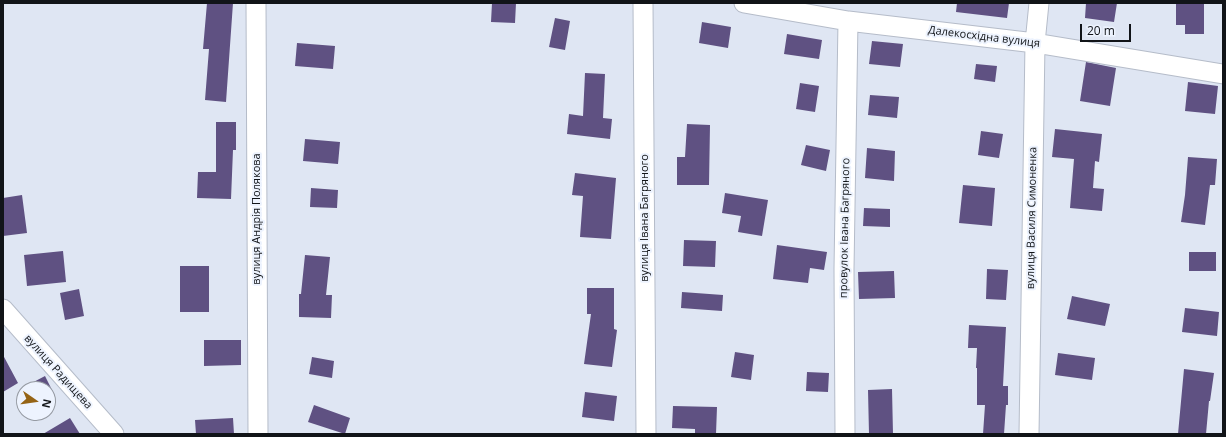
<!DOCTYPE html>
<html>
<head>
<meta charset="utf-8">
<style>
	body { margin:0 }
	#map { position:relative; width:1226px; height:437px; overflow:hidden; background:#dfe6f3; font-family:"Open Sans",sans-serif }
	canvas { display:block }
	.frame { position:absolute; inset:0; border:4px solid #111418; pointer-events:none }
	.north { position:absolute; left:16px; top:381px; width:40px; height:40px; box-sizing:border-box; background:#edf3fe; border:1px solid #959aa2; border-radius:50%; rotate:103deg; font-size:11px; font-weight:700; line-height:16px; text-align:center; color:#111418 }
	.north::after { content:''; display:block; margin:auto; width:14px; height:18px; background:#956416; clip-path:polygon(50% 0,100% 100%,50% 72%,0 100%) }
	.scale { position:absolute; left:1080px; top:24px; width:51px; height:18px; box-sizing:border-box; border:2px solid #111418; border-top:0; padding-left:5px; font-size:12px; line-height:14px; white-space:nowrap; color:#111418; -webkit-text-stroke:3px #edf3fe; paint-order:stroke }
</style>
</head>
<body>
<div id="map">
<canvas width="1226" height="437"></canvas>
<div class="frame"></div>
<div class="north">N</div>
<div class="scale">20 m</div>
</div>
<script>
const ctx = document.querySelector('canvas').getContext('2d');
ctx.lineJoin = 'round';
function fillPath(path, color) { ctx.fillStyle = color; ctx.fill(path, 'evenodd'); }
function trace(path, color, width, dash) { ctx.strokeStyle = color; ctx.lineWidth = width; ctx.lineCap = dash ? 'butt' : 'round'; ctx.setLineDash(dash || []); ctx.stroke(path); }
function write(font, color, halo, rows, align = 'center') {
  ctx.font = font + ' "Open Sans",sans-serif'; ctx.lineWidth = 4; ctx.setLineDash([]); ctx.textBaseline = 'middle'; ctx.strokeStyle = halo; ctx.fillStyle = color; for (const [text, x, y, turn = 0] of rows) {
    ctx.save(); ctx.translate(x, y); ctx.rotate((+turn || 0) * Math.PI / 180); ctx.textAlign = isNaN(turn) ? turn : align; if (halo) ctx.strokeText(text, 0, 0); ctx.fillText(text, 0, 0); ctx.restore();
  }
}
fillPath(new Path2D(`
	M 207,3 L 233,3 L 226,102 L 205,100 L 209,49 L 203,49 Z
	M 492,3 L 516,3 L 515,23 L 491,22 Z
	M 957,3 L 1009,3 L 1007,18 L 956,12 Z
	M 1086,3 L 1117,3 L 1114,22 L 1085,18 Z
	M 1176,3 L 1204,3 L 1204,34 L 1185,34 L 1185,25 L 1176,25 Z
	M 555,18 L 570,21 L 565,50 L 549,47 Z
	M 702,22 L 731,27 L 728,48 L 699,43 Z
	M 787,34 L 822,40 L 819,59 L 784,54 Z
	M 872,41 L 903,44 L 900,67 L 869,64 Z
	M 297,43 L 335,46 L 333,69 L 295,66 Z
	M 1086,62 L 1116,68 L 1110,106 L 1080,101 Z
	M 976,64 L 997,66 L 995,82 L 974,79 Z
	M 585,73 L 605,74 L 603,118 L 612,119 L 610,139 L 567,134 L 569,114 L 583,116 Z
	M 1188,82 L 1218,86 L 1215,114 L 1185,111 Z
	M 800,83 L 819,86 L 815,112 L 796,109 Z
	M 870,95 L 899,97 L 897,118 L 868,115 Z
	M 216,122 L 236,122 L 236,150 L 233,150 L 231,199 L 197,198 L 198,172 L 216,172 Z
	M 687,124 L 710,125 L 709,185 L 677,185 L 677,157 L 685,157 Z
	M 1055,129 L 1102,134 L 1099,162 L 1095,161 L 1093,188 L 1104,189 L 1102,211 L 1070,208 L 1074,159 L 1052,157 Z
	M 981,131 L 1003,134 L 999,158 L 978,155 Z
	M 305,139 L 340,142 L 338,164 L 303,161 Z
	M 806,145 L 830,150 L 826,171 L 801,165 Z
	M 867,148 L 895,151 L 894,181 L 865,178 Z
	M 1188,157 L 1217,159 L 1215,185 L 1210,185 L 1205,225 L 1181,222 L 1185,195 Z
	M 575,173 L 616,178 L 611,239 L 580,237 L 583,196 L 572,195 Z
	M 963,185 L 995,188 L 992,226 L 959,223 Z
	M 311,188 L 338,190 L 337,208 L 310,207 Z
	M 725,193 L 768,200 L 762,236 L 738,232 L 741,216 L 722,213 Z
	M 22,195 L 27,233 L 3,236 L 3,198 Z
	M 864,208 L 890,209 L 890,227 L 863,226 Z
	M 684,240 L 716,241 L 715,267 L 683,266 Z
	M 777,245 L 827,252 L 824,270 L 810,268 L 808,283 L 773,279 Z
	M 63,251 L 66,282 L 27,286 L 24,255 Z
	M 1189,252 L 1216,252 L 1216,271 L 1189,271 Z
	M 305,255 L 330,257 L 326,295 L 332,295 L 331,318 L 299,317 L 299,294 L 301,294 Z
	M 180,266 L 209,266 L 209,312 L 180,312 Z
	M 987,269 L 1008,270 L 1006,300 L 986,299 Z
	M 894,271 L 895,298 L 859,299 L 858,272 Z
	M 587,288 L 614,288 L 614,329 L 617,330 L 612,367 L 584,364 L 591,314 L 587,314 Z
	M 79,289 L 84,316 L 65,320 L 60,293 Z
	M 682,292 L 723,295 L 722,311 L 681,308 Z
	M 1072,296 L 1110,304 L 1105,326 L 1067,319 Z
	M 1185,308 L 1219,312 L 1217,336 L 1182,332 Z
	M 969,325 L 1006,327 L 1003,386 L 1008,386 L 1008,405 L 1006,405 L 1004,434 L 983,434 L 985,405 L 977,405 L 977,368 L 976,368 L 977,348 L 968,348 Z
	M 204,340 L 241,340 L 241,365 L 204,366 Z
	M 735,352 L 754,355 L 751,380 L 731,377 Z
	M 1058,353 L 1095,358 L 1092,380 L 1055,375 Z
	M 3,355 L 18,383 L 3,392 Z
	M 312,357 L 334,361 L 332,378 L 309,374 Z
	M 1184,369 L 1214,373 L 1210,401 L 1209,401 L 1206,434 L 1178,434 Z
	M 807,372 L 829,373 L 828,392 L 806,391 Z
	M 45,376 L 55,396 L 48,400 L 48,389 L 28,389 L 26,386 Z
	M 892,389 L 893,434 L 869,434 L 868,390 Z
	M 585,392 L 617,396 L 614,421 L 582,417 Z
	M 314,405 L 350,418 L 345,434 L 308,422 Z
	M 673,406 L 717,407 L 716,434 L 695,434 L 695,429 L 672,428 Z
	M 70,418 L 80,434 L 43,434 Z
	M 233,418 L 234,434 L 196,434 L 195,420 Z`), '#5f5182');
const minor = new Path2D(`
	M 256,3 L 258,434
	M 643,3 L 646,434
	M 744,3 L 848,21 L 1035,43 L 1223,74
	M 3,309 L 114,434
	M 845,434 L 844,269 L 848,21
	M 1029,434 L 1035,43 L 1039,3`);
trace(minor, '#b5bcc9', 21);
trace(minor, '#fff', 19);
write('11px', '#111418', '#edf3fe', [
	["Далекосхідна вулиця",984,37,7],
	["вулиця Івана Багряного",645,218,-90],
	["вулиця Василя Симоненка",1032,218,-89],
	["вулиця Андрія Полякова",257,219,-90],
	["провулок Івана Багряного",845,228,-89],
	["вулиця Радищева",58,372,48]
]);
</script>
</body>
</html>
